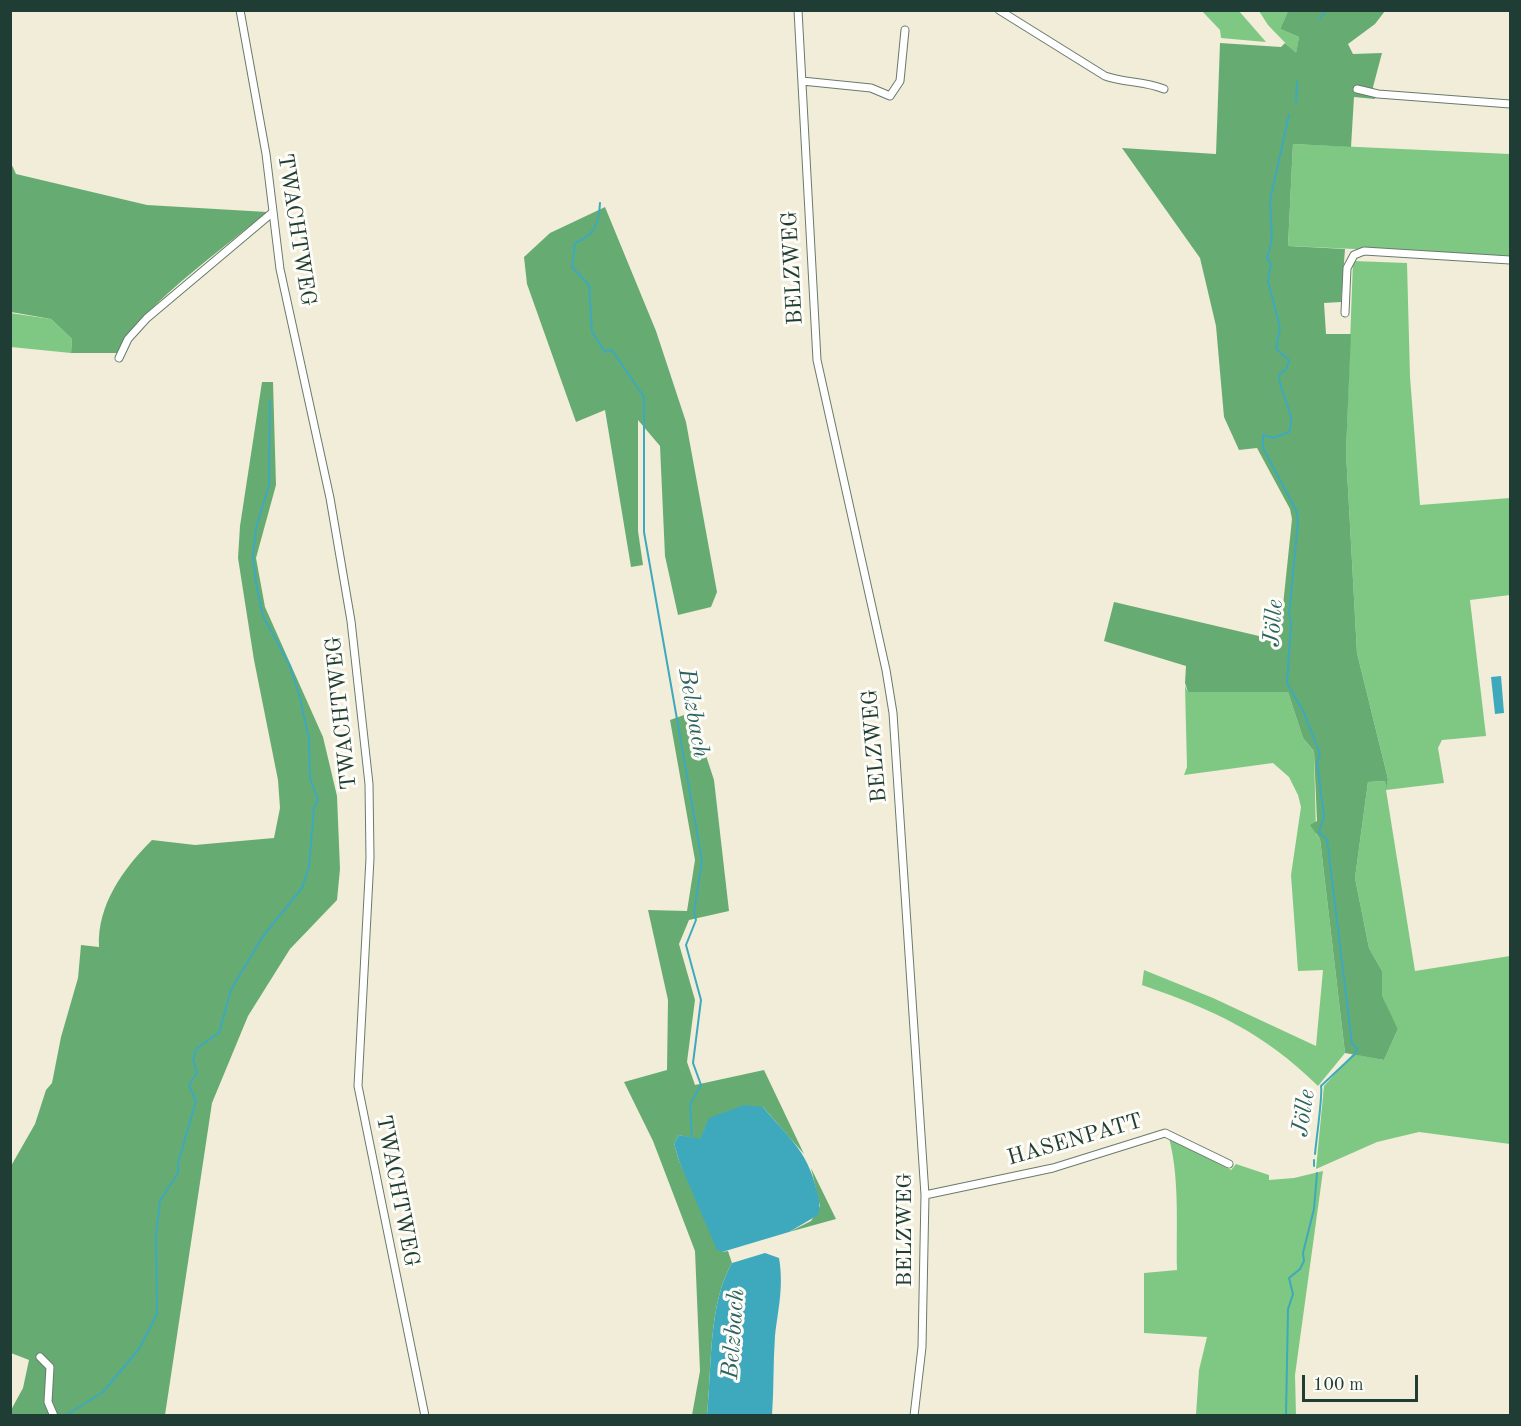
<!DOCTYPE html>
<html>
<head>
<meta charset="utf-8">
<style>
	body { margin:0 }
	#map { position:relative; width:1521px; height:1426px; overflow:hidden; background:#f1edd8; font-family:"Old Standard TT",serif }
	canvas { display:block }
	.frame { position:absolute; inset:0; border:12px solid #1f3d34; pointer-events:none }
	.scale { position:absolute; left:1302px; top:1375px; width:116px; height:27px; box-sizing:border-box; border:3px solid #1f3d34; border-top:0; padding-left:8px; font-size:18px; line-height:21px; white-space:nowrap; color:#1f3d34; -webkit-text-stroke:4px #fdfcf7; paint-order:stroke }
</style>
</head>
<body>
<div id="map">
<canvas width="1521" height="1426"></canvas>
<div class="frame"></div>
<div class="scale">100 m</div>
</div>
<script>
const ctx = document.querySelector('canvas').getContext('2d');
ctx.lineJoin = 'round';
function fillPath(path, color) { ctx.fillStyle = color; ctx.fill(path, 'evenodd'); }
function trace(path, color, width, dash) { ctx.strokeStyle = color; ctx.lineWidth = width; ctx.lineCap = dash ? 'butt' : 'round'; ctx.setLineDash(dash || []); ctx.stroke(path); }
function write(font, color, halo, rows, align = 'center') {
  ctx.font = font + ' "Old Standard TT",serif'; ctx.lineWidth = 6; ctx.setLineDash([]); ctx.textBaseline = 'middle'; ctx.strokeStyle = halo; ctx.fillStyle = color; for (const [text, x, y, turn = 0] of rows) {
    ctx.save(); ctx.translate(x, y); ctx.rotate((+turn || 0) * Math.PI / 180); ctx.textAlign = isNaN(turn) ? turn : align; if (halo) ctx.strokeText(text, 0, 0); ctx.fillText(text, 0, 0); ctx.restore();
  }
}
fillPath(new Path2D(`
	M 1202,11 L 1239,11 L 1266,42 L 1221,38 L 1220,30 Z
	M 1259,11 L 1288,11 L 1280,29 L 1299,37 L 1296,54 L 1268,25 Z
	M 1293,144 L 1510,154 L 1510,256 L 1288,246 Z
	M 1353,261 L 1407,263 L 1410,377 L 1420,505 L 1510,498 L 1510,595 L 1470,600 L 1486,736 L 1442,740 L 1438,748 L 1444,783 L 1386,790 L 1415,971 L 1510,956 L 1510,1144 L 1419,1132 L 1377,1142 L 1316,1169 L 1324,1086 L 1353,1054 L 1384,1060 L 1398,1029 L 1381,996 L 1382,971 L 1369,948 L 1355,878 L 1368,782 L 1385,781 L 1386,787 L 1388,779 L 1357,653 L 1346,452 Z
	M 10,313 L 51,319 L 72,339 L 71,353 L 11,347 Z
	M 1185,686 L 1188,692 L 1288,692 L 1303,738 L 1314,751 L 1316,834 L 1320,839 L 1345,1053 L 1318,1086 C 1263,1032 1214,1010 1142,985 L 1144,970 L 1213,998 L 1316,1046 L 1323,970 L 1298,971 L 1291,875 L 1301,807 L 1298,795 L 1289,777 L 1273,763 L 1184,775 L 1187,767 Z
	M 1169,1138 L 1231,1170 L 1236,1164 L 1269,1175 L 1269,1180 L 1294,1178 L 1323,1171 L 1295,1375 L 1296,1415 L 1196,1415 L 1199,1370 L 1207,1337 L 1144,1333 L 1144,1273 L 1177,1270 C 1176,1227 1180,1180 1169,1138 Z`), '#7ec884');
fillPath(new Path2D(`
	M 1288,11 L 1385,11 L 1375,24 L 1348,44 L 1353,54 L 1382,53 L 1373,87 L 1375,99 L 1354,97 L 1351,147 L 1293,144 L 1288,246 L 1345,249 L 1341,302 L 1324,303 L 1326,334 L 1351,334 L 1346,452 L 1357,653 L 1388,779 L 1386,789 L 1385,781 L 1368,782 L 1355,878 L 1369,948 L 1382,971 L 1382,996 L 1398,1029 L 1384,1060 L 1345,1053 L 1320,839 L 1310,825 L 1317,821 L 1314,751 L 1303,738 L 1288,692 L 1188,692 L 1185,683 L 1186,666 L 1104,641 L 1114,602 L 1276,640 L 1282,615 L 1292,519 L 1290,509 L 1257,448 L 1239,450 L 1224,417 L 1216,326 L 1200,258 L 1122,148 L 1216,154 L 1220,43 L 1281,47 L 1285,43 L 1296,53 L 1299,37 L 1280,29 Z
	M 10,161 L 16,174 L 147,205 L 267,212 C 228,245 136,310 118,353 L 71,353 L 72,339 L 51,319 L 11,312 Z
	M 605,207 L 656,331 L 686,422 L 717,592 L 711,607 L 678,615 L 665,556 L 660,446 L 638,420 L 638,531 L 643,565 L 631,567 L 605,410 L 576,422 L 527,284 L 524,257 L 550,233 Z
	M 262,382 L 273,382 L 276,485 L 256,558 L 265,607 L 323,737 L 337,796 L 340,869 L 337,900 L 290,949 L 248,1016 L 212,1103 L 165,1415 L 11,1415 L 11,1410 L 23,1388 L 29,1360 L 11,1353 L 11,1166 L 35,1124 L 46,1090 L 52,1083 L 61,1037 L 78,978 L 81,945 L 99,947 C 97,905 123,869 152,840 L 195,845 L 274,838 L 280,808 L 278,780 L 254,660 L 238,558 L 240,526 Z
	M 684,715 L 694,719 L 714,780 L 729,911 L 689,920 L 679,944 L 695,1000 L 687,1062 L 695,1085 L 764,1070 L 804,1154 L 763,1107 L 706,1126 L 700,1140 L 679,1135 L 674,1143 L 679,1161 L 722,1252 L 728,1251 L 732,1263 C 708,1304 712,1368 707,1415 L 692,1415 L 700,1371 L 695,1251 L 653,1141 L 624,1082 L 667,1070 L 668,1000 L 648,910 L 687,911 L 695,860 L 670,720 Z
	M 811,1168 L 836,1219 L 789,1232 L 811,1221 L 820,1206 Z`), '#66ac72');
fillPath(new Path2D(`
	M 1501,676 L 1504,713 L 1495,714 L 1491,677 Z
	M 744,1105 L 763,1107 C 787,1136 807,1150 816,1188 C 819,1198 821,1205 818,1215 L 789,1232 L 722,1252 L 717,1250 L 679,1161 L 674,1143 L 679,1135 L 700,1139 L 709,1118 Z
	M 765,1253 L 779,1258 C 784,1287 778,1309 775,1336 C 773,1362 774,1389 772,1415 L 707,1415 C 712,1368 708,1304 732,1263 Z`), '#3ea9bd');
trace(new Path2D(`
	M 1320,19 L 1326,10
	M 1296,102 L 1297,82
	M 1289,115 L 1270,201 L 1272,239 L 1267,259 L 1271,263 L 1268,281 L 1280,328 L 1276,349 L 1289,360 L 1287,368 L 1279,375 C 1279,394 1297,413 1289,432 L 1274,438 L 1263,435 L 1263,448 L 1296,510 L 1298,520 L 1289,615 L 1291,623 L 1287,683 L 1304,713 L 1320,754 L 1317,763 L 1324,816 L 1319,833 L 1327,839 L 1352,1044 L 1357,1048 L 1356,1053 L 1321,1086 C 1323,1094 1316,1141 1315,1154
	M 600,203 C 599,223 595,235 575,243 L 572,267 L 589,285 L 592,332 L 605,352 L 612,350 L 644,397 L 644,532 L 702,861 L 694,912 L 696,920 L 686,945 L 701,1000 L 693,1063 L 701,1085 L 690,1104 L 692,1140
	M 1314,1166 L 1314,1160
	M 65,1416 L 103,1392 L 139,1349 L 157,1314 L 156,1235 L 160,1201 L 178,1173 L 178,1163 L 196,1101 L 189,1085 L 197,1073 L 193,1059 L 197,1048 L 219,1033 L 231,990 L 238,978 L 263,936 L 302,888 L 309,867 L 314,807 L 318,800 L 310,778 L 309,739 L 300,698 L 290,666 L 263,616 L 256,583 L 253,557 L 256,528 L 269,485 L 270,400
	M 1286,1416 L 1288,1309 L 1293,1294 L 1289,1278 L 1300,1269 L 1304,1261 L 1303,1253 L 1314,1209 L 1317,1173`), '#3ea9bd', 2);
const minor = new Path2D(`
	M 240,10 L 266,154 L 280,269 L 330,498 L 351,621 L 369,784 L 370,858 L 358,1086 L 425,1416
	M 798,10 L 817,360 L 886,670 L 893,713 L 925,1195 L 922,1347 L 914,1416
	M 999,10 L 1105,76 C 1125,83 1144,81 1164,89
	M 802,81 L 871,88 L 890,96 L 900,81 L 905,30
	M 1357,89 L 1378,94 L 1510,104
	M 1345,313 L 1347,268 L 1354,255 L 1364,251 L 1510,260
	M 119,358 L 128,339 L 147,318 L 273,212
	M 925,1195 L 1053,1168 L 1165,1133 L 1229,1164
	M 40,1357 L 50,1367 L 48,1402 L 54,1416`);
trace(minor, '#687b6d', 9);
trace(minor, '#fff', 7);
write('22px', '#1f3d34', '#fdfcf7', [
	["TWACHTWEG",296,230,81],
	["BELZWEG",793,268,-93],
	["TWACHTWEG",342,713,-96],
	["BELZWEG",875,746,-95],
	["HASENPATT",1075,1140,-16],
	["TWACHTWEG",397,1191,79],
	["BELZWEG",905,1230,-90]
]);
write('italic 24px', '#2a6364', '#fdfcf7', [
	["Jölle",1274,623,-86],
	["Belzbach",693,713,80],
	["Jölle",1304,1113,-81],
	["Belzbach",734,1334,-86]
]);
</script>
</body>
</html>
